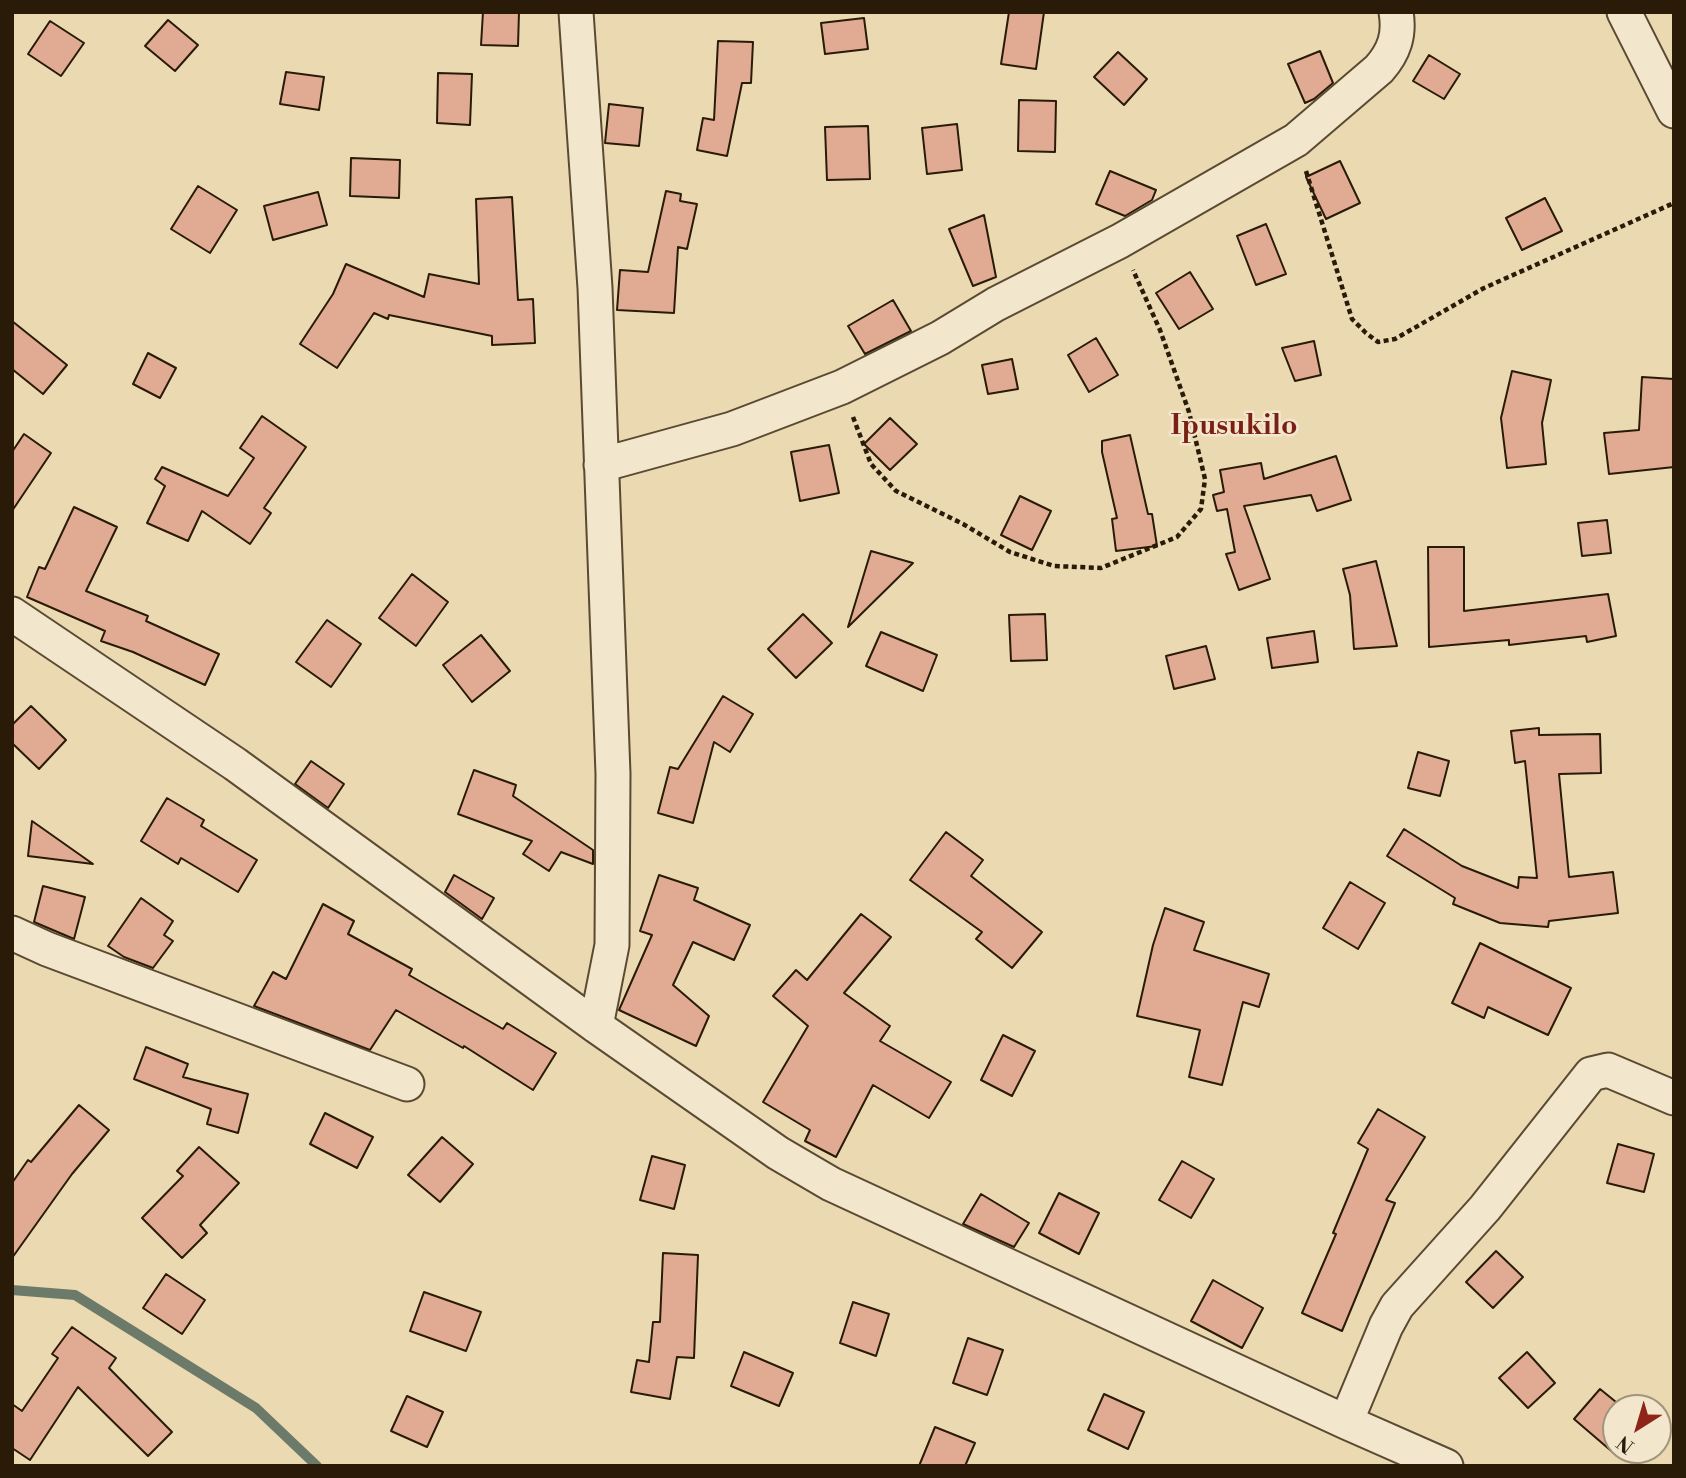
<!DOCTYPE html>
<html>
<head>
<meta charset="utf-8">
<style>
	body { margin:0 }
	#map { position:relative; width:1686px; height:1478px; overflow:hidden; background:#ebd9b1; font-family:"Libre Bodoni",serif }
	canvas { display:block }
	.frame { position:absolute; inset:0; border:14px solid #291b07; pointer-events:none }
	.north { position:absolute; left:1602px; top:1394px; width:70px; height:70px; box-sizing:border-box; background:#f2e6cc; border:2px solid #a2957d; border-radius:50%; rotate:217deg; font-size:19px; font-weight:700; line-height:28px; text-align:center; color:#291b07 }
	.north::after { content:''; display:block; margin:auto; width:24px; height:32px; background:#8f2418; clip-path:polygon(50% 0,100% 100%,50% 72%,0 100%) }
</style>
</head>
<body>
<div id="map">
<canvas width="1686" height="1478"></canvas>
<div class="frame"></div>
<div class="north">N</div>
</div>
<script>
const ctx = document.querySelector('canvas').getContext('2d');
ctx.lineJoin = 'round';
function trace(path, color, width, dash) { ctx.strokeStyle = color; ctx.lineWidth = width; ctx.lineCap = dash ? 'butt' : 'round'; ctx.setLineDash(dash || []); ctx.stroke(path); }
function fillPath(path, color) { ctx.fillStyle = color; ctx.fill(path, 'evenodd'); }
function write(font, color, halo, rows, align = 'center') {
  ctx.font = font + ' "Libre Bodoni",serif'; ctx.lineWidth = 5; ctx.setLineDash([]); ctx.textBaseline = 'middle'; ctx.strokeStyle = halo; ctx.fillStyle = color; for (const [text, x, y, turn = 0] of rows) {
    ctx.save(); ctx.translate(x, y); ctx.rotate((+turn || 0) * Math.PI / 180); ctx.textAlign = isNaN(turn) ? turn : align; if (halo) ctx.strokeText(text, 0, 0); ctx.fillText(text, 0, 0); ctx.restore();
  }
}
trace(new Path2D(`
	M 12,1290 L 75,1295 L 256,1408 L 317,1466`), '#6c7a69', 10);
const building = new Path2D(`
	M 483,12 L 519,12 L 518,46 L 481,45 Z
	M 1009,12 L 1044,12 L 1036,69 L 1001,64 Z
	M 864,18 L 868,49 L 825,54 L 821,23 Z
	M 168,20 L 198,45 L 175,71 L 145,46 Z
	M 50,21 L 84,43 L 61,76 L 28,54 Z
	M 718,41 L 753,42 L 751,83 L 742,83 L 727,156 L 697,150 L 703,118 L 714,120 Z
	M 1320,51 L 1333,83 L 1314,99 L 1305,103 L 1288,64 Z
	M 1118,52 L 1147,79 L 1124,105 L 1094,77 Z
	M 1429,55 L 1460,74 L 1444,99 L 1413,81 Z
	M 286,72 L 324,77 L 319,110 L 280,104 Z
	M 438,73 L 472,74 L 470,125 L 437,123 Z
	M 1019,100 L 1056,101 L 1055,152 L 1018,151 Z
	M 609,104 L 643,108 L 639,146 L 605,143 Z
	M 957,124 L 962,170 L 927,174 L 922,128 Z
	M 868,126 L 870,179 L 827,180 L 825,127 Z
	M 351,158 L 400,160 L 399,198 L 350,196 Z
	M 1340,161 L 1360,203 L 1326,219 L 1306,177 Z
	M 1110,171 L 1156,190 L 1152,200 L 1125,216 L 1096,204 Z
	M 198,186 L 237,210 L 210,253 L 171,229 Z
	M 666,191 L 681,194 L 680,201 L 697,204 L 687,249 L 678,247 L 674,313 L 617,310 L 620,270 L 648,272 Z
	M 318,192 L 327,225 L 273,240 L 264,206 Z
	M 512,197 L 518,300 L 533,299 L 535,343 L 492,345 L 492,336 L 389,315 L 388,319 L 374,313 L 337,368 L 300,344 L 333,294 L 346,264 L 424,297 L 429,274 L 479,284 L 476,199 Z
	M 1545,198 L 1562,231 L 1522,250 L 1506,218 Z
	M 984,215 L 996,277 L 973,286 L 949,229 Z
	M 1266,224 L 1286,274 L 1256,285 L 1237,236 Z
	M 1190,272 L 1213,309 L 1179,329 L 1156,293 Z
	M 893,300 L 911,331 L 865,354 L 848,326 Z
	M 12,321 L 67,365 L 43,394 L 12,369 Z
	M 1096,338 L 1118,375 L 1089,392 L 1068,355 Z
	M 1314,341 L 1321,375 L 1295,381 L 1282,348 Z
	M 148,353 L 176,368 L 160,398 L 133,384 Z
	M 1012,359 L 1018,389 L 988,394 L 982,365 Z
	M 1512,371 L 1551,380 L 1542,423 L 1546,464 L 1507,468 L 1501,418 Z
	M 1642,377 L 1674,379 L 1674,467 L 1609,474 L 1604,433 L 1639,430 Z
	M 262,416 L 306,447 L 264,508 L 271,513 L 250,544 L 202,511 L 188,541 L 147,523 L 165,486 L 155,479 L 162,467 L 228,496 L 254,458 L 240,448 Z
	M 890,418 L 917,444 L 890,470 L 864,444 Z
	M 24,434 L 51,453 L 12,511 L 12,452 Z
	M 1130,435 L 1148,514 L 1152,514 L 1157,546 L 1116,551 L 1112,519 L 1117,518 L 1102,452 L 1102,441 Z
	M 829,445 L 839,493 L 800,501 L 791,452 Z
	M 1336,456 L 1351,500 L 1317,511 L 1311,495 L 1244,506 L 1270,579 L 1239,590 L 1226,554 L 1235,552 L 1227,509 L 1217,511 L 1213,495 L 1224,492 L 1220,470 L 1261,463 L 1264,479 Z
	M 1020,496 L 1051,511 L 1032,550 L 1001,535 Z
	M 74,507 L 117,527 L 86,591 L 148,616 L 146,621 L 219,654 L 205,685 L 133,652 L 101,641 L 105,631 L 27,597 L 39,567 L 45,569 Z
	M 1607,520 L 1611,553 L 1582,556 L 1578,523 Z
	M 1428,547 L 1464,547 L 1464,611 L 1608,594 L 1616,636 L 1587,642 L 1586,636 L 1509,645 L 1509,640 L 1429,647 Z
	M 871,551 L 913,563 L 848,627 Z
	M 1376,561 L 1397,646 L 1354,649 L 1350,595 L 1343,569 Z
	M 412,574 L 448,602 L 416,646 L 379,618 Z
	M 803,614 L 832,643 L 796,678 L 768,649 Z
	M 1045,614 L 1047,660 L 1011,661 L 1009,615 Z
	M 327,620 L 361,644 L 331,687 L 296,662 Z
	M 1314,631 L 1318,662 L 1272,668 L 1267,638 Z
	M 881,632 L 937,655 L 923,691 L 866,666 Z
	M 481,635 L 510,671 L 472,702 L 443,665 Z
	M 1206,646 L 1215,679 L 1174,689 L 1166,656 Z
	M 723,696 L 753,714 L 730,752 L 714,742 L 693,823 L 658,813 L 670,767 L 678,769 Z
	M 31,706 L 66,740 L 39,769 L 12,743 L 12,725 Z
	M 1539,728 L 1539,735 L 1600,734 L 1601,773 L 1559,774 L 1569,877 L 1613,872 L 1618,913 L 1549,921 L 1548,927 L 1500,923 L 1453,904 L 1455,898 L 1387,856 L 1404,829 L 1462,866 L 1518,888 L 1519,877 L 1537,878 L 1525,761 L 1515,763 L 1511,731 Z
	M 1418,752 L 1449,761 L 1440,796 L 1408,788 Z
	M 311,761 L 344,784 L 328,808 L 295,784 Z
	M 474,770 L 516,785 L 513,796 L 593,850 L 593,864 L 561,852 L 549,871 L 523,854 L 532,841 L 458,814 Z
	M 167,798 L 204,820 L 201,826 L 257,860 L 238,892 L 181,858 L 178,864 L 141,841 Z
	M 32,821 L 93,864 L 28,856 Z
	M 946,832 L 983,860 L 971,876 L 1042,932 L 1012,968 L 976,939 L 982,932 L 910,880 Z
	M 454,875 L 494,898 L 482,919 L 445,892 Z
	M 659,875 L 698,888 L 694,900 L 750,925 L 734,960 L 693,942 L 673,985 L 709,1016 L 696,1046 L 619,1010 L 652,935 L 640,931 Z
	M 1350,882 L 1385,903 L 1358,949 L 1323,928 Z
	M 43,886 L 85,897 L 74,939 L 34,922 Z
	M 141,898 L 173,921 L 164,935 L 173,941 L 153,968 L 124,957 L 108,946 Z
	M 323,904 L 354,921 L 348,934 L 412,969 L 409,975 L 503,1029 L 507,1023 L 556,1053 L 533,1090 L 464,1046 L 463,1048 L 396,1010 L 370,1050 L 254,1006 L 273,972 L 286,979 Z
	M 1165,908 L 1204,922 L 1194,950 L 1269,974 L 1259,1007 L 1243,1002 L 1222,1085 L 1189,1077 L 1200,1030 L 1137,1016 L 1153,945 Z
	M 861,914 L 891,937 L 844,993 L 890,1026 L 880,1041 L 951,1082 L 929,1118 L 873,1085 L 836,1157 L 805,1141 L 810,1130 L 763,1102 L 808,1026 L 773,996 L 796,970 L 807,980 Z
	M 1480,943 L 1571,988 L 1548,1035 L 1488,1007 L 1484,1018 L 1452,1003 Z
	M 1003,1035 L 1035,1051 L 1012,1096 L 981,1080 Z
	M 146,1047 L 188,1064 L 183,1077 L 248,1094 L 238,1133 L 207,1124 L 211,1109 L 134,1079 Z
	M 79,1105 L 109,1130 L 72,1174 L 12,1258 L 12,1183 L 28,1160 L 31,1162 Z
	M 1378,1109 L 1425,1137 L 1386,1200 L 1395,1203 L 1342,1331 L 1302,1313 L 1336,1234 L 1333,1233 L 1368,1149 L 1358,1143 Z
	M 325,1113 L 373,1137 L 357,1168 L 310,1144 Z
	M 442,1137 L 473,1164 L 440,1202 L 408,1175 Z
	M 1618,1144 L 1654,1154 L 1644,1192 L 1607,1183 Z
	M 199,1147 L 239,1183 L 200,1225 L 207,1233 L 182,1258 L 142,1218 L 183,1176 L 177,1171 Z
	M 652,1156 L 685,1165 L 674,1209 L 640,1200 Z
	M 1182,1161 L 1214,1179 L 1191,1218 L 1159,1200 Z
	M 1059,1193 L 1099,1213 L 1079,1254 L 1039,1233 Z
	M 981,1194 L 1029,1223 L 1014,1247 L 963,1224 Z
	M 1496,1251 L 1523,1277 L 1493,1308 L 1466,1282 Z
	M 663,1253 L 698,1255 L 694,1358 L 677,1357 L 670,1399 L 631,1392 L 637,1360 L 649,1362 L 653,1322 L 660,1322 Z
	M 166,1274 L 205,1300 L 182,1334 L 143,1308 Z
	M 1213,1280 L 1263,1308 L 1242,1348 L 1191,1321 Z
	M 424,1292 L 481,1312 L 466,1351 L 410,1331 Z
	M 853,1302 L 889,1314 L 876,1356 L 840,1343 Z
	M 72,1327 L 116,1358 L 109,1368 L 172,1432 L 148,1456 L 78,1387 L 30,1460 L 12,1448 L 12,1404 L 22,1411 L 58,1358 L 52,1354 Z
	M 968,1338 L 1003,1350 L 987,1395 L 953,1383 Z
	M 744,1352 L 793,1373 L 779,1406 L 731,1386 Z
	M 1527,1352 L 1555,1383 L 1528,1408 L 1499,1378 Z
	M 1600,1389 L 1616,1402 L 1616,1455 L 1574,1419 Z
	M 1104,1394 L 1144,1412 L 1128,1449 L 1088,1430 Z
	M 407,1396 L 443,1412 L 427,1447 L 391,1431 Z
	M 935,1427 L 975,1443 L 965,1466 L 919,1466 Z`);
fillPath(building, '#e0ab92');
trace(building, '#291b07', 2);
const minor = new Path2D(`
	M 576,12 L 595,288 L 613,774 L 612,945 L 596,1026
	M 1624,12 L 1674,111
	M 601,465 L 732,429 L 842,387 L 940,338 L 996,304 L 1120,241 L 1296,140 L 1379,69 C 1394,52 1400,35 1396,12
	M 12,614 L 235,764 L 596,1026 L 778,1153 L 831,1184 L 1346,1422 L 1446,1466
	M 12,933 L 47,949 L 407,1084
	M 1346,1422 L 1386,1326 L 1397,1306 L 1485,1208 L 1591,1074 L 1608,1070 L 1674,1098`);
trace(minor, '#5a4a32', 37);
trace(new Path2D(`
	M 1306,171 L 1352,319 L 1366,333 L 1378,342 L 1395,339 L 1484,288 L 1674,203
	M 853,417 L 871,464 L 896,491 L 963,524 L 1010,552 L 1054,566 L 1101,568 L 1177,537 L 1201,509 L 1205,479 L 1189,412 L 1160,330 L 1133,270`), '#291b07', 4.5, [5, 3.5]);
trace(minor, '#f2e6cc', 33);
write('bold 28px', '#7a1f14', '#f2e6cc', [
	["Ipusukilo",1234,427]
]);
</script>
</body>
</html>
